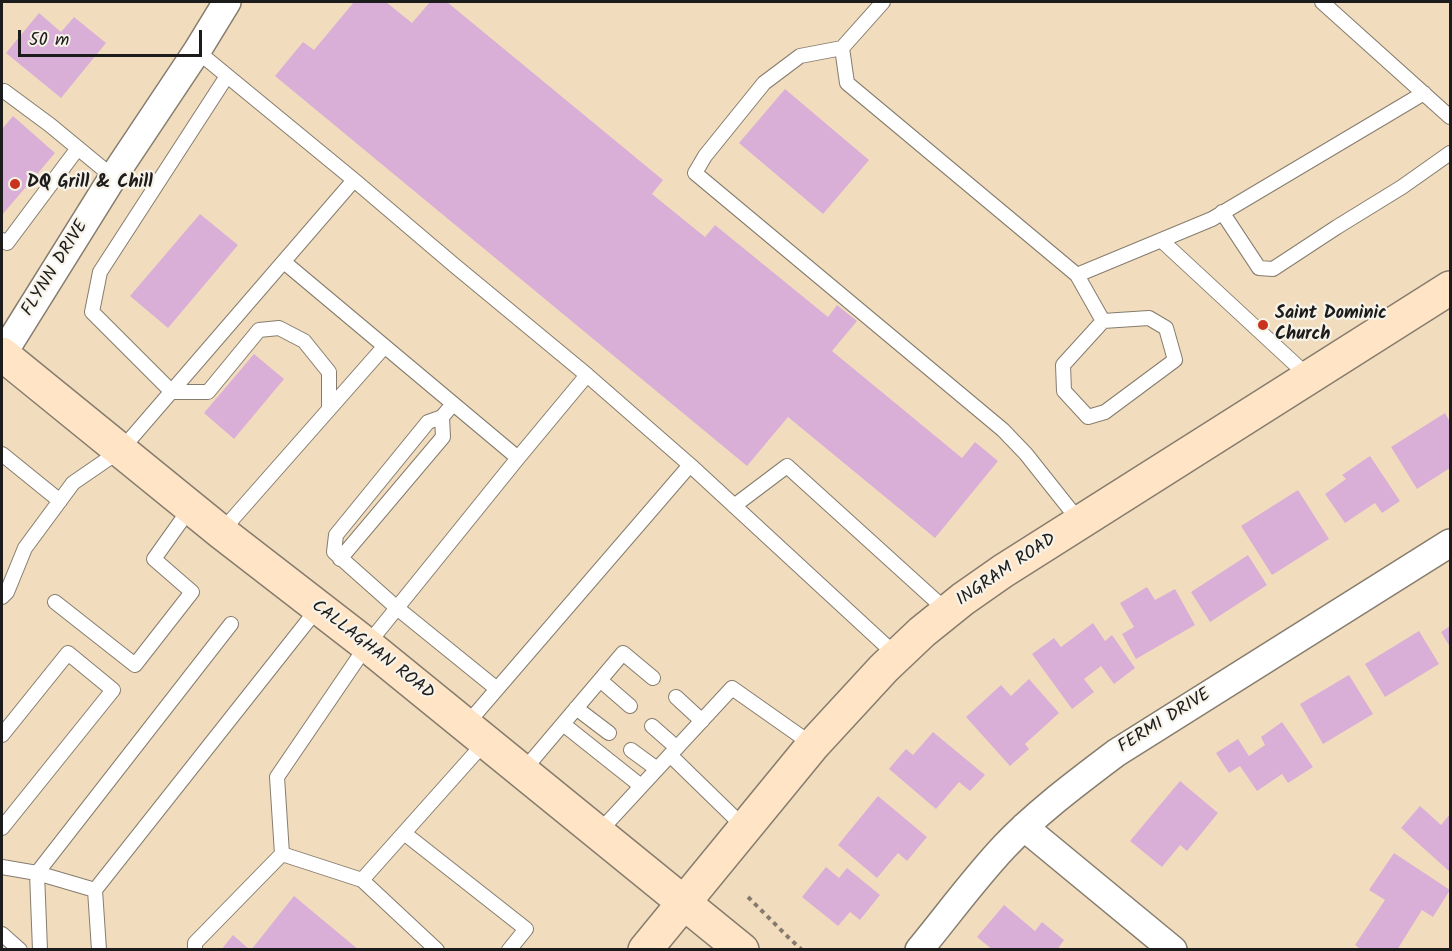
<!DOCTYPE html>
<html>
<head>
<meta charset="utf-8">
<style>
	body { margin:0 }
	#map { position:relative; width:1452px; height:951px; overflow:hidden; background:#f1ddbe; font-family:Kalam,sans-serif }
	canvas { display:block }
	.frame { position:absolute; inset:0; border:3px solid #1c1c1c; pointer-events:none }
	.scale { position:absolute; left:18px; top:30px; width:184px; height:27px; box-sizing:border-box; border:3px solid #1c1c1c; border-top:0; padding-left:8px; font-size:18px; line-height:21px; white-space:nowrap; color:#1c1c1c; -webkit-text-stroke:4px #f7f3e8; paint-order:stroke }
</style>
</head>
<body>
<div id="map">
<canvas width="1452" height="951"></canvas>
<div class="frame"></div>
<div class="scale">50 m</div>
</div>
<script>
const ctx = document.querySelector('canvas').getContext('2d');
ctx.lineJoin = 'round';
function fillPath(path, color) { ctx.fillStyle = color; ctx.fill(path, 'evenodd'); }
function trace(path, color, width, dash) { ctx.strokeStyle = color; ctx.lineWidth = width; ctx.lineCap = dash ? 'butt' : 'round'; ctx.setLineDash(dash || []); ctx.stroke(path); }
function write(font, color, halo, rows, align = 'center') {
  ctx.font = font + ' Kalam,sans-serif'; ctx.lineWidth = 4.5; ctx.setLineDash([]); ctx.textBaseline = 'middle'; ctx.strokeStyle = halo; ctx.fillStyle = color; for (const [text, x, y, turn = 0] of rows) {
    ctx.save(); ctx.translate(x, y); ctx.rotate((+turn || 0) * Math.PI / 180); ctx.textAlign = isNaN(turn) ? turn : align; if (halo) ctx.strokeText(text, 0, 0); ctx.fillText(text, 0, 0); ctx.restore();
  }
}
fillPath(new Path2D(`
	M 354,2 L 386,2 L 412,23 L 430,2 L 447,2 L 663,180 L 652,194 L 705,237 L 715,225 L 828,317 L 837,305 L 857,321 L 832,351 L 962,458 L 975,442 L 998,461 L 935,538 L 788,417 L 747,466 L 275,76 L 303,42 L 314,50 Z
	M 39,13 L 61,32 L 74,17 L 106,43 L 61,98 L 6,53 Z
	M 785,89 L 869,160 L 823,214 L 739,143 Z
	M 13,116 L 55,153 L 2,215 L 2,129 Z
	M 200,214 L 238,245 L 168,328 L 130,296 Z
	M 254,354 L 284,379 L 234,439 L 204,413 Z
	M 1445,413 L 1450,422 L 1450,468 L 1417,489 L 1391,447 Z
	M 1370,456 L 1400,501 L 1382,513 L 1375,503 L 1345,523 L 1325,494 L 1346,479 L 1342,475 Z
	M 1298,490 L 1329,539 L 1272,575 L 1241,526 Z
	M 1248,555 L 1267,585 L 1210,622 L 1191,592 Z
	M 1147,587 L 1155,600 L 1175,589 L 1195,625 L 1136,659 L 1122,634 L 1134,627 L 1120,603 Z
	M 1093,623 L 1105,641 L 1112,635 L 1135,668 L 1114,684 L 1101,666 L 1084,679 L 1094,692 L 1072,709 L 1032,654 L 1054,638 L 1061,647 Z
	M 1450,626 L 1450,647 L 1441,632 Z
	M 1419,631 L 1439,664 L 1385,697 L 1365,664 Z
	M 1349,675 L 1373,714 L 1323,744 L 1300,704 Z
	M 1029,679 L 1059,713 L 1025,744 L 1029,749 L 1010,766 L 966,717 L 1001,685 L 1011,696 Z
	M 1282,722 L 1313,767 L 1288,783 L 1282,774 L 1257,791 L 1240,766 L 1229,773 L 1216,753 L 1238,739 L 1249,756 L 1265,745 L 1261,737 Z
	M 933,732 L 985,775 L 970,791 L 959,782 L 936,809 L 889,769 L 906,749 L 913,755 Z
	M 1180,781 L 1218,813 L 1187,851 L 1180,845 L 1162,867 L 1130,841 Z
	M 878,796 L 927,837 L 907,861 L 898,853 L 877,878 L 838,845 Z
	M 1420,806 L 1441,825 L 1450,814 L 1450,872 L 1401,828 Z
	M 1394,853 L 1450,890 L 1433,917 L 1422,910 L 1397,950 L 1362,950 L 1355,945 L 1385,900 L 1369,890 Z
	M 826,867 L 839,878 L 847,868 L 880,895 L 860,920 L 850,912 L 838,926 L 802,897 Z
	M 294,896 L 359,950 L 251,950 Z
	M 1004,905 L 1035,931 L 1042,922 L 1064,940 L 1057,950 L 993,950 L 977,937 Z
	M 233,935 L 250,950 L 221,950 Z`), '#daafd7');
const lane = new Path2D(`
	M 883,2 L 842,48 L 847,83 L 1077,275 L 1212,219 L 1424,93
	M 1322,2 L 1450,117
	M 842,48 L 800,56 L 764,83 L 705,156 L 695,173 L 1003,430 L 1026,454 L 1080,522
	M 227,76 L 100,272 L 92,312 L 172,392 L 208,392 L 259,330 L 279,328 L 304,341 L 329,372 L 329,409
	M 2,92 L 4,91 L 50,125 L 113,177
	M 1222,212 L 1259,268 L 1273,269 L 1337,227 L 1402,187 L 1450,153
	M 2,240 L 7,243 L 78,148
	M 1161,240 L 1309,377
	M 284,262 L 518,458
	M 1077,275 L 1103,321 L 1063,365 L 1064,391 L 1088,417 L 1105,412 L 1175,360 L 1166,328 L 1149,318 L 1103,321
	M 587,375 L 690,465 L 897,656
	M 453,404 L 442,417 L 428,422 L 336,535 L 334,552 L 397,608 L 497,689
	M 2,454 L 60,501
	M 734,506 L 787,466 L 947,611
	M 221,532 L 384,347
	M 340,559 L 443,437 L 442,417
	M 2,597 L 7,592 L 25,548 L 73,483 L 121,450 L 354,180
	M 55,602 L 135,665 L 192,592 L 154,559 L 191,507
	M 231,624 L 37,873 L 95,890 L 318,608
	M 600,680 L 630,706
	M 676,697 L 702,721
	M 576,708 L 609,733
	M 563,724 L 641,786
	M 466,725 L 690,465
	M 652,726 L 677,748
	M 2,735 L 68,653 L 113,690 L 2,828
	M 631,750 L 657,769
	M 670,755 L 745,828
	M 523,771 L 623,653 L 653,678
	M 404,833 L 526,929 L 509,950
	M 598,833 L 732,688 L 813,745
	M 282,854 L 362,880 L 437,950
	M 2,867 L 37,873 L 40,950
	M 362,880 L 486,741
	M 95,890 L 99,950
	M 2,934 L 20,950
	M 195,950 L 195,943 L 282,854 L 277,777 L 367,645 L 518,458 L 587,375 L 454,265 L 354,180 L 197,51`);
const street = new Path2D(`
	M 2,355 L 113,177 L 197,51 L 227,2
	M 1024,827 L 1173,950
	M 919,950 C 947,916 974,879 1004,847 C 1037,812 1078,782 1116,753 L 1450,543`);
const secondary = new Path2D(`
	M 2,354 L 221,532 L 367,645 L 742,950
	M 645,950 L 813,745 L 884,668 L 922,632 L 963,599 L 1003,571 L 1450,288`);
trace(lane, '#867c6d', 16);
trace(street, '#867c6d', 30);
trace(secondary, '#867c6d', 36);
trace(new Path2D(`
	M 748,897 L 788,937 L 802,950`), '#867c6d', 4, [4.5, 4.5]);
trace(lane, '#fff', 14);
trace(street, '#fff', 27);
trace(secondary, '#ffe4c6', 33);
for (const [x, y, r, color] of [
	[15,184,6,"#c8321e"],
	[1263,325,6,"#c8321e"]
]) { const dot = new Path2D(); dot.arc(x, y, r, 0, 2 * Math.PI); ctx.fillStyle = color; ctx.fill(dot); trace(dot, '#f7f3e8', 2); }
write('bold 18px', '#1c1c1c', '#f7f3e8', [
	["DQ Grill & Chill",27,184],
	["Saint Dominic",1275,315],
	["Church",1275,336]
], 'left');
write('18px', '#1c1c1c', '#f7f3e8', [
	["FLYNN DRIVE",56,269,-58],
	["INGRAM ROAD",1007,571,-34],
	["CALLAGHAN ROAD",372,651,38],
	["FERMI DRIVE",1165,722,-32]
]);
</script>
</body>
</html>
